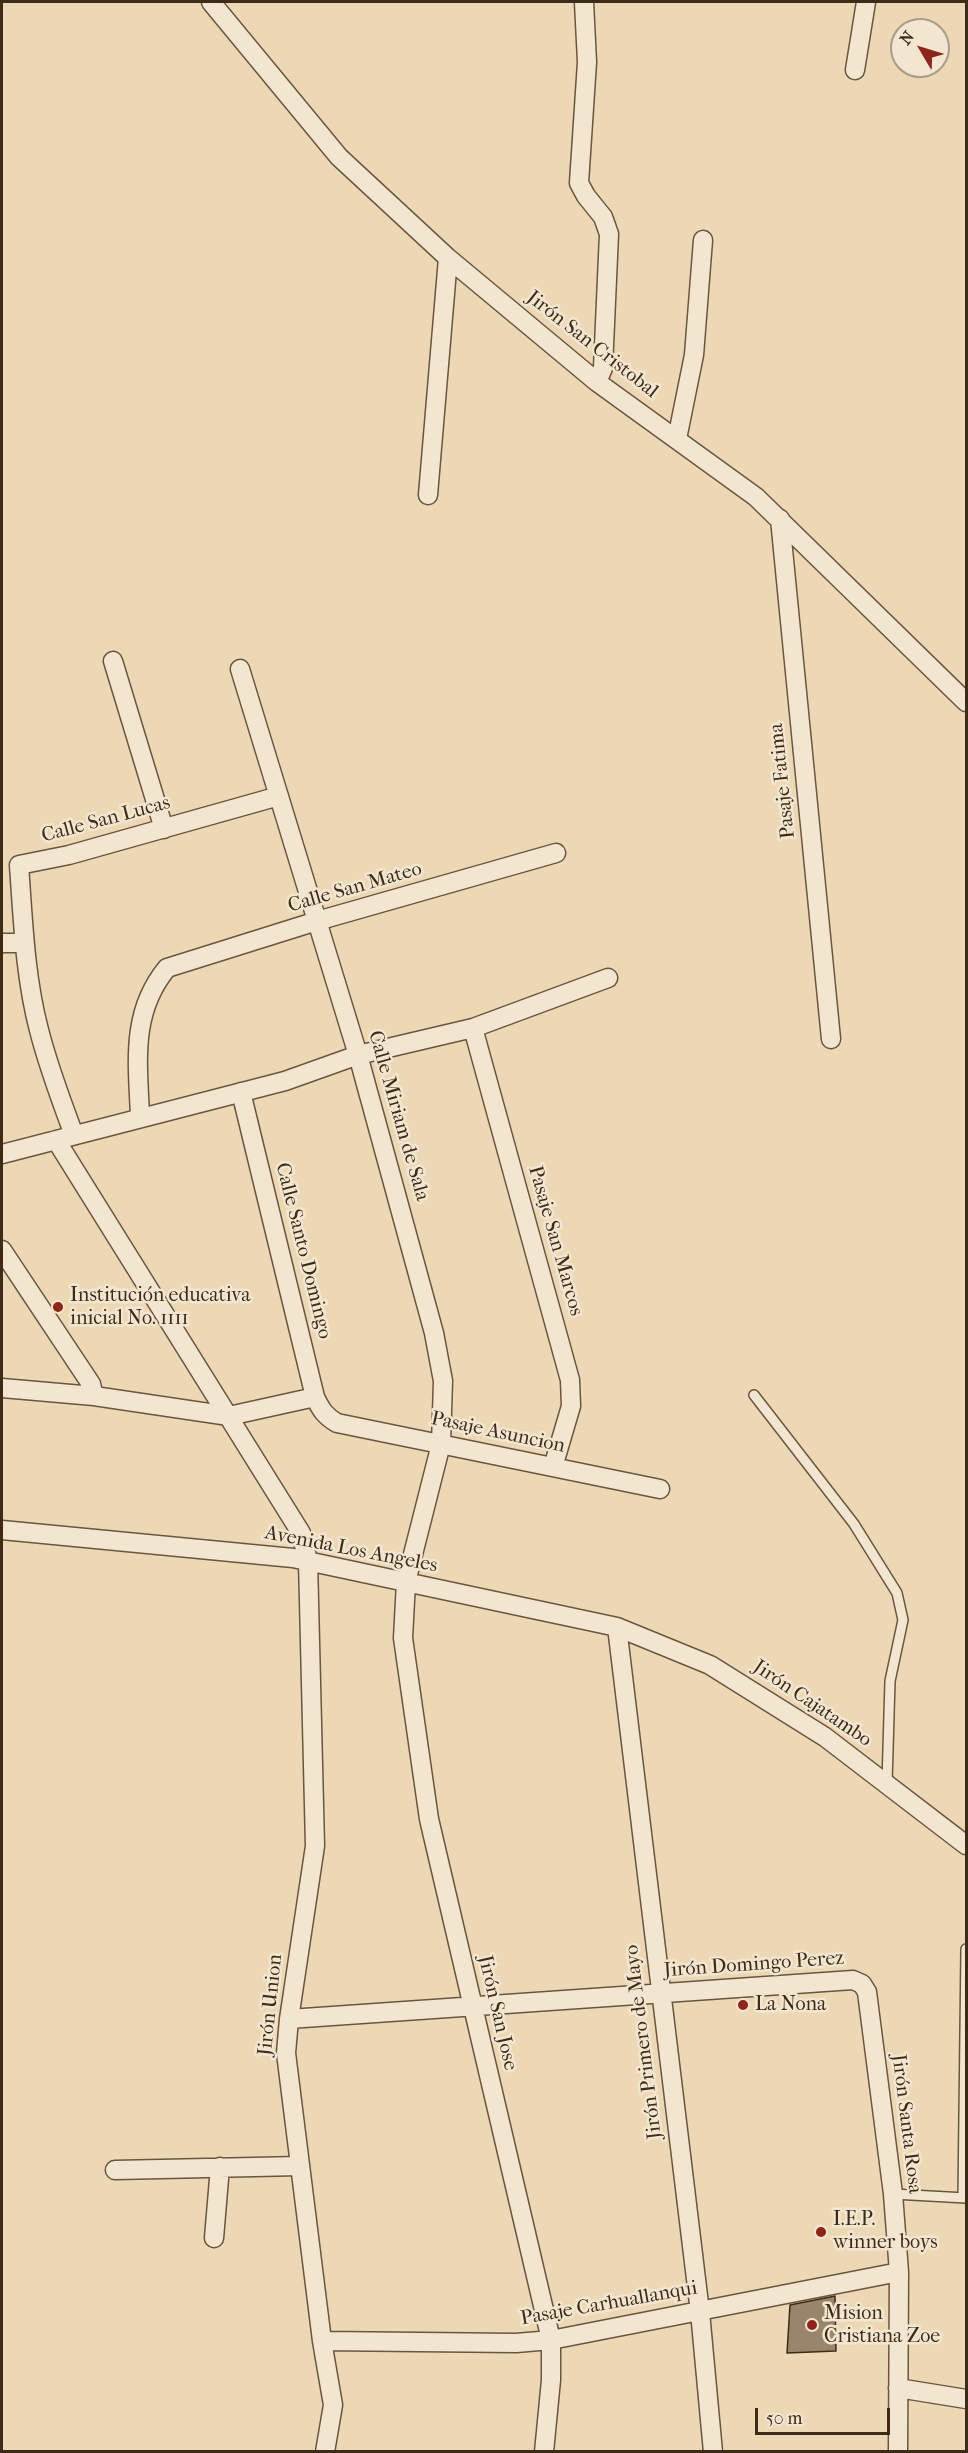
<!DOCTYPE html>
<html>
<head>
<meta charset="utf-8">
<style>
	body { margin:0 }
	#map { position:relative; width:968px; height:2453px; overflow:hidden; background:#edd8b6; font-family:"IM FELL French Canon",serif }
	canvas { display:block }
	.frame { position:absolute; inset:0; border:3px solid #3d2b17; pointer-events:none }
	.north { position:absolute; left:890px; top:18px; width:60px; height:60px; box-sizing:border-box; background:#f3e6d0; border:2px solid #aa9b86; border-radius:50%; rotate:308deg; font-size:16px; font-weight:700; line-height:24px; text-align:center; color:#3d2b17 }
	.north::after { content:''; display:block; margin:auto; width:21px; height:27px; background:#8f2418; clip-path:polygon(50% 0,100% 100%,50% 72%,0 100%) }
	.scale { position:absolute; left:755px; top:2408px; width:135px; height:27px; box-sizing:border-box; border:3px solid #3d2b17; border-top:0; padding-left:8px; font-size:18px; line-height:21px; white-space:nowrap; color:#3d2b17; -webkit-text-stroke:4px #f3e6d0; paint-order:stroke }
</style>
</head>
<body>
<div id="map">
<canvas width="968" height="2453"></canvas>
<div class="frame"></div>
<div class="north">N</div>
<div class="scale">50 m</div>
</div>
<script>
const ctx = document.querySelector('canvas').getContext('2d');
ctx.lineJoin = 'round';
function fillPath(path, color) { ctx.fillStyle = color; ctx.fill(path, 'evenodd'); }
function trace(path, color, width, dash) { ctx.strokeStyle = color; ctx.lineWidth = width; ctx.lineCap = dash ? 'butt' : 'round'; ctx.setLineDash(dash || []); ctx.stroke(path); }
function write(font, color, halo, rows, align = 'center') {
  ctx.font = font + ' "IM FELL French Canon",serif'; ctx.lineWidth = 5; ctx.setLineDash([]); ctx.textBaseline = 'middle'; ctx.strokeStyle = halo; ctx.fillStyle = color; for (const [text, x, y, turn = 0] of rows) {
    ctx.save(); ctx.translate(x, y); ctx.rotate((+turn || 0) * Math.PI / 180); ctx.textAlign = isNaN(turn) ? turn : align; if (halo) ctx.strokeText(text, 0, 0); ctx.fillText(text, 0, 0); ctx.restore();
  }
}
const building = new Path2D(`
	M 835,2296 L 836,2351 L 787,2353 L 790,2305 Z`);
fillPath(building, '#99856a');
trace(building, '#3d2b17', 1.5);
const service = new Path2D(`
	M 754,1395 L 854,1524 L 897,1593 L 903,1620 L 890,1681 L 887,1783
	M 893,2194 L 966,2198
	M 963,2197 L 966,1949`);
const minor = new Path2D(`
	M 211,2 L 339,157 L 448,258 L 597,382 L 756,497 L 966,702
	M 584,2 L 587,62 L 579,183 L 586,196 L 603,217 L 609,234 L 603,368 L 597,382
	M 855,70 L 866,2
	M 677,439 L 694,355 L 703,240
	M 428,495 L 448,258
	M 780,519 L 831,1039
	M 113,661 L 164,829
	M 240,669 L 358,1055 L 434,1333 L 443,1381 L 441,1444 L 406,1582 L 403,1638 L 429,1819 L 551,2340 L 551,2380 L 544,2452
	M 2,943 L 24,943
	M 473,1028 L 570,1380 L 571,1406 L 553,1467
	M 241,1092 L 315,1397 C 321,1410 325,1416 337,1423 L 660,1489
	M 140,1117 C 138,1063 130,1013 167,968 L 317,921 L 556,853
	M 74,1135 C 61,1100 48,1066 39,1030 C 25,977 23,920 19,865 L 69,855 L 279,796
	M 56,1140 L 301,1533 L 308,1561 L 315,1846 L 289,2019 L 286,2053 L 322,2341 L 333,2405 L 325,2452
	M 2,1154 L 285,1081 L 358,1055 L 473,1028 L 608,978
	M 2,1250 L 91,1384 L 94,1396
	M 2,1388 L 94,1396 L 229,1416 L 315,1397
	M 2,1530 L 293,1558 L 617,1627 L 710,1665 L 825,1737 L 966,1845
	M 617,1627 L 700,2312 L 713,2452
	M 289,2019 L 853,1980 L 862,1984 L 867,1992 L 893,2194 L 899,2272 L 898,2452
	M 115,2170 L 300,2166
	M 214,2238 L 220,2167
	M 322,2341 L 516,2343 L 551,2340 L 899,2272
	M 898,2388 L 966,2399`);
trace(service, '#69563f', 12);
trace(minor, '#69563f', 21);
trace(service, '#f3e6d0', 9);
trace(minor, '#f3e6d0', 18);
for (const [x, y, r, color] of [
	[58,1307,6,"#8f2418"],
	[743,2005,6,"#8f2418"],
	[821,2232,6,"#8f2418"],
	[812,2325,6,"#8f2418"]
]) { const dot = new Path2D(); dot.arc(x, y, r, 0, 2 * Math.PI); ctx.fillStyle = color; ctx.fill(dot); trace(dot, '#f3e6d0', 2); }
write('20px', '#3d2b17', '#f3e6d0', [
	["Jirón San Cristobal",592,345,38],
	["Pasaje Fatima",783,781,-96],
	["Calle San Lucas",106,820,-15],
	["Calle San Mateo",355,888,-16],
	["Calle Miriam de Sala",398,1116,74],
	["Pasaje San Marcos",555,1241,74],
	["Calle Santo Domingo",303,1251,76],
	["Pasaje Asuncion",498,1433,12],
	["Avenida Los Angeles",351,1550,11],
	["Jirón Cajatambo",812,1704,34],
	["Jirón Domingo Perez",754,1965,-4],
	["Jirón Union",271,2005,-84],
	["Jirón San Jose",497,2013,77],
	["Jirón Primero de Mayo",644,2042,-97],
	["Jirón Santa Rosa",906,2124,83],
	["Pasaje Carhuallanqui",609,2304,-10]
]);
write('20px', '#3d2b17', '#f3e6d0', [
	["Institución educativa",70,1296],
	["inicial No. 1111",70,1319],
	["La Nona",755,2005],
	["I.E.P.",833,2220],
	["winner boys",833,2243],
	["Mision",824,2314],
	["Cristiana Zoe",824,2337]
], 'left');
</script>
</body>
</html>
